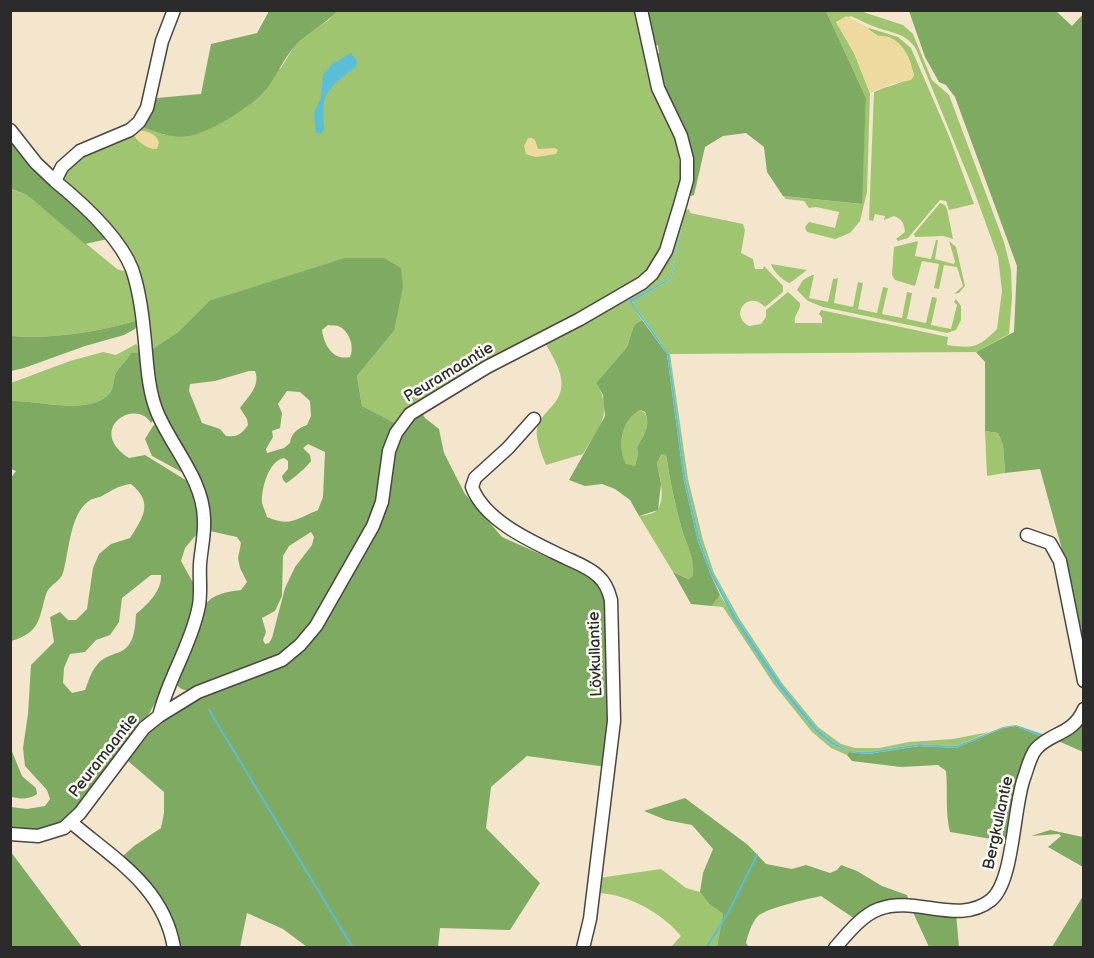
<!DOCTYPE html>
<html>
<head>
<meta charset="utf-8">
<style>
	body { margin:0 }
	#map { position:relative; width:1094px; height:958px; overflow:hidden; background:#f4e6cd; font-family:"Balsamiq Sans",sans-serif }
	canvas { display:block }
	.frame { position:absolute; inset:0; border:12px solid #2b2b2b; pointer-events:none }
</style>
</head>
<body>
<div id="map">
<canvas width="1094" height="958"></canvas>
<div class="frame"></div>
</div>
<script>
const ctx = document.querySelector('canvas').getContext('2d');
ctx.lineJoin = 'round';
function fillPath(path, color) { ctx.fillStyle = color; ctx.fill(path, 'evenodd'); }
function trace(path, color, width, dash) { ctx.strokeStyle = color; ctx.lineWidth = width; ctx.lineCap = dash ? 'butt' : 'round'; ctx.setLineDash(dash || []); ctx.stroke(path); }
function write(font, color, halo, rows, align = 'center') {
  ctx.font = font + ' "Balsamiq Sans",sans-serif'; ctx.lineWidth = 5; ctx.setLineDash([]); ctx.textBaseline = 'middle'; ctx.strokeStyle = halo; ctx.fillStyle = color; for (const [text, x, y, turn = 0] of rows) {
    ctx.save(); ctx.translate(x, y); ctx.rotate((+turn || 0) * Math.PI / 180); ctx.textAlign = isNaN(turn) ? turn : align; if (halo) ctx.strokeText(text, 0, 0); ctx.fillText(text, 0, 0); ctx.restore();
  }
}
fillPath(new Path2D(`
	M 337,10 L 637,11 L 656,94 L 677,142 L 681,173 L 672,223 L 657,261 L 627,286 L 446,383 L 409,406 L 395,423 L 362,406 L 357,376 L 394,331 L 209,301 L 178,332 L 151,350 L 130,253 L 61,182 L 64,170 L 85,152 L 126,133 L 144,128 L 165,135 L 281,68 L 293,48 L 305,35 L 329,20 Z
	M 826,11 L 860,11 L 903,25 L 913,34 L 932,80 L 949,95 L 1004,242 L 1011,270 L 1012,297 L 1009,334 L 976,352 L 670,354 L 688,479 L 703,540 L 714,573 L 739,618 L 782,683 L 818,727 L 841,744 L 855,748 L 879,748 L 909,742 L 953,739 L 989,732 L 956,746 L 919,744 L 868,752 L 849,751 L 833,742 L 817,729 L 781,684 L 736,617 L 712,572 L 700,540 L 686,481 L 669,354 L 632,302 L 671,279 L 684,215 L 670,278 L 630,301 L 642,320 L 634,325 L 627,347 L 596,383 C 615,413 598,428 583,454 L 546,465 C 542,455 535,438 537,428 C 539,419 547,412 553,405 C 572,384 555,361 544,341 L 647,282 L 684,211 L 689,209 L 690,213 L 743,224 L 745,230 L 741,253 L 753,259 L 755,269 L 763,269 L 764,266 L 783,286 L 783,292 L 765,307 C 749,289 728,314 749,326 L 761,324 L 766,317 L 766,310 L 788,292 L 800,303 C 801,311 793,315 795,323 L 822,323 L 822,318 L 819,314 L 821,310 L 948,337 L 947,345 C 973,348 977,349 997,329 L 1002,291 L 998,257 L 973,188 L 916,49 C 907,34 893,33 878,28 C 869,25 860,20 851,16 L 836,22 L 854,53 L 870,93 L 867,192 L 860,221 L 850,233 L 835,239 L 807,232 L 805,227 L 809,222 L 835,228 L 839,212 L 816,207 L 809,208 L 804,201 L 786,199 L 783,196 L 861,204 L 866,98 Z
	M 869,28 L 898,37 L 911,48 L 949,136 L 974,204 L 949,210 L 946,201 L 940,200 L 908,238 L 898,241 L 896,239 L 905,232 C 904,223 902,219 894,216 L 884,220 L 885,216 L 875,214 L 873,221 L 869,220 L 874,92 C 887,86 902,84 914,75 L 908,56 L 868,29 Z
	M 10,189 L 27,195 L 117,269 L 123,271 L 129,268 L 141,319 C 100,332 53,339 11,336 Z
	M 940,203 L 945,205 L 947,209 L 953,239 L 943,236 L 915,237 L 914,234 Z
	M 936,240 L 938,240 L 935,259 L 954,264 L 955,261 L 949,241 L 956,247 L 965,286 L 959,293 L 954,294 L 963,286 L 957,267 L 944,265 L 939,289 L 934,288 L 939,264 L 922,261 L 915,286 L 895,280 L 892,275 L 894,247 L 918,241 L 915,256 L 931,259 Z
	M 771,264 L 807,270 L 790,283 C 783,281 773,271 771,264 Z
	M 812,275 L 814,275 L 809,298 L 828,302 L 833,279 L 838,278 L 834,303 L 853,307 L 858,282 L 863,283 L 858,309 L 877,313 L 883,287 L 888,288 L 882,314 L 902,318 L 907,292 L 912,293 L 907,319 L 926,323 L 932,297 L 937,298 L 931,325 L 951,329 L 957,305 L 954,302 L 956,299 L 961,306 L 961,320 L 956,330 L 947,333 L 823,307 L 808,301 L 797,290 L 803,280 Z
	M 136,344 L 143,352 L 131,353 C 127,361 118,367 115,375 C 113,383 114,390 107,396 C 83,415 38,400 11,401 L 11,383 L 70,361 L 103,352 L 116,355 Z
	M 640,410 L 645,413 C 651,426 644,435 637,447 L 638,454 L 635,466 L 626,465 C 617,446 621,421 640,410 Z
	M 985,431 L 998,433 L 1003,445 L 1005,473 L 987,476 Z
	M 663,453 L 666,455 C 670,481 675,505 682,530 C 687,547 695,558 694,576 L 688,579 L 673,572 L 639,516 C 645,515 655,514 658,509 C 666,497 659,475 657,463 Z
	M 720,595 L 778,686 L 815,731 L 831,744 L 849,752 L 847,755 L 831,748 L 812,732 L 773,683 L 723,607 L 712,606 Z
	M 661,869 L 686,888 L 700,892 L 709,904 L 723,914 L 717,947 L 671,947 L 681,936 C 662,913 628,894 598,893 L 599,878 Z`), '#9fc570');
fillPath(new Path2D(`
	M 268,11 L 337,11 C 325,25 307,32 295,46 C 282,60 275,81 261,95 C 248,108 207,134 189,136 C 175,139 158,133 144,128 L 157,98 L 201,94 L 211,44 L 257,33 L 268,13 Z
	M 646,11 L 826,11 L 866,98 L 862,204 L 783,196 L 767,172 L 764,147 L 746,133 L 723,136 L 705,147 L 694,195 L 691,196 L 688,194 L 689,179 L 654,54 L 659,53 L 658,45 L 653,46 Z
	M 909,11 L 1056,11 L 1072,26 L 1083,14 L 1083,663 L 1063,553 L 1040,469 L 1005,473 L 1003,445 L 998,433 L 985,431 L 985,362 L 976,352 L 1014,332 L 1017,266 L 955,97 L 946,85 L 939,82 L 925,57 Z
	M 10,137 L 87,212 L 108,239 L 85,244 L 27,195 L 11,189 Z
	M 345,258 L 384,258 L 401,268 L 403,287 L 394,331 L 357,376 L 362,406 L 395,423 L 386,450 L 378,504 L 372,518 L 308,630 L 280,656 L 194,689 C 186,691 182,691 176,684 L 178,674 L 202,609 C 211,594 225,592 241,590 L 247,582 L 240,568 L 238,558 L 241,543 L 237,537 L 210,531 C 205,521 210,507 207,495 C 197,466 174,442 162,414 C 154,393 153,372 151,350 L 178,332 L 209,301 ZM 328,325 C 332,326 335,325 338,326 C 349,330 355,347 350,357 C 333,361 324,345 322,330 ZM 249,371 L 255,371 C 261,385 248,397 240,408 L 247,419 L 248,425 C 241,435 237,437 226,436 L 220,429 L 202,423 L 189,391 L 190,384 L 215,381 ZM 287,391 L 300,392 L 310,401 L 311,416 L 307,425 C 298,428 291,433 290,443 L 284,448 L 267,453 L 266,449 L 273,437 L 272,431 L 280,428 L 282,413 L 278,404 ZM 308,444 L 325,452 L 323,497 L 318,510 C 297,519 289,527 267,517 C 266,513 263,507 262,503 C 261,489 269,460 284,458 L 288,461 L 288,469 L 282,476 L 283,480 L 286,483 C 291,481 309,465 311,461 L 310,455 L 303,448 ZM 311,532 L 314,537 L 312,545 L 295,567 L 285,588 L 272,638 L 269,643 L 265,644 L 263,640 L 266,632 L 262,618 L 275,611 L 282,596 L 283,556 L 289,546 Z
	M 141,319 L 135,329 L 124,335 L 85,346 L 24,368 L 11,371 L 11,336 C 53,339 100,332 141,319 Z
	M 642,320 L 667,354 L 684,481 L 698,541 L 710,573 L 720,595 L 712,606 L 691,604 L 673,572 L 688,579 L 693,576 C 695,558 687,547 682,530 C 675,505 670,481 666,455 L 662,454 L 657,463 L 661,484 L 658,510 L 639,516 L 630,500 L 615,489 L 602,484 L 585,486 L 569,480 L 605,416 L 603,395 L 596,383 L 627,347 L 634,325 ZM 640,410 L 645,412 C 651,426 644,435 637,447 L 638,454 L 635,466 L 626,464 C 617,446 621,421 640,410 Z
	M 143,352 L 157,416 L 151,423 C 136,397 85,429 129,458 L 145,455 L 192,484 L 201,529 L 185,548 L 181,561 L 196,588 L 194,606 L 184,639 L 168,679 L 149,714 L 70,817 C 48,831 36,830 11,830 L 11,807 L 27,809 L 45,806 L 50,799 L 47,790 L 25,766 L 23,748 L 28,714 L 31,665 L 54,642 L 50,617 L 60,612 L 68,620 L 76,620 L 87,609 L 93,568 L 99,554 L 111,544 L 130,538 C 143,517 154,503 131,484 C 117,486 113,490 102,496 C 98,498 92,498 89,501 C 70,513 69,553 63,573 C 60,582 49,585 46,594 C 39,619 40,633 11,641 L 10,479 L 16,471 L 11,469 L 11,401 C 39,400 83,415 107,396 C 114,390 113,383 115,375 C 118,367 127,361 131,353 ZM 151,575 L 161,575 C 162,591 147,605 136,614 C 135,630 134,648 117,653 C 109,656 102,658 97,665 C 91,671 88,683 85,690 L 72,693 L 63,683 L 64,668 L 70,654 L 85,652 L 96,640 L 110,635 L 119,622 L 122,598 Z
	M 420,409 L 425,418 L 439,429 L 444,453 L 465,494 L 502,537 L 592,577 L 608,605 L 611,617 L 607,767 L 527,756 L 491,787 L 486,828 L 540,883 L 510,930 L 440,928 L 438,947 L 307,947 L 283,929 L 247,913 L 240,947 L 176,947 L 171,926 L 149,881 L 123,856 L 134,846 L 161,828 L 164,813 L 164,792 L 128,761 L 155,726 L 174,710 L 226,686 L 283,664 L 368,544 L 400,434 Z
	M 158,422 L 187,475 L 152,456 L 145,439 L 153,426 Z
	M 1083,717 L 1083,752 L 1056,740 Z
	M 1016,726 L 1045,738 L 1032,751 L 1009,842 L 950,832 C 945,812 948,792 946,771 L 938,765 L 901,767 L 852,761 L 847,755 L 849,752 L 868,754 L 919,746 L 956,748 L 1003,728 Z
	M 11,749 L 22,776 L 36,788 L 37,794 C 28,800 21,799 11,797 Z
	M 685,798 L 748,845 L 766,864 L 792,869 L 806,865 L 830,873 L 837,870 L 841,865 L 857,871 L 882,886 L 907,895 L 909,901 L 858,921 L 821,896 C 808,899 765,908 757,917 C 751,925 748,934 746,943 L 749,947 L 717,947 L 723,914 L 709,904 L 700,892 L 703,873 L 713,849 L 692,825 L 666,820 L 644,811 Z
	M 1050,830 L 1083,837 L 1083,867 L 1048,847 L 1061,836 L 1059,834 L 1031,836 Z
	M 10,852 L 11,852 L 82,947 L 11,947 Z
	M 1083,896 L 1083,947 L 1052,947 Z
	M 911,908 L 956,913 L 959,947 L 929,947 Z`), '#7faa62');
fillPath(new Path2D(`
	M 846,16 L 869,28 L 869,30 L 877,36 C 900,33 911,58 914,76 L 911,80 L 892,84 L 870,93 L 854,53 L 836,22 Z
	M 137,131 C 146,130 155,133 159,142 L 157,149 C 149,150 139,143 134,136 Z
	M 528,138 L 532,138 L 535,140 L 538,149 L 555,148 L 558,150 L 556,154 L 536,157 L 526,154 L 524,146 Z`), '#eeda9e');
fillPath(new Path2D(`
	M 351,53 L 357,61 L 356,67 C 341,78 322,90 323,111 C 323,118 324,124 324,130 L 321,134 L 316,133 L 314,114 L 321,97 L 323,75 L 332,64 Z
	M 684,215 L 671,279 L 632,302 L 669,354 L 686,481 L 700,540 L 712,572 L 736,617 L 781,684 L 817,729 L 833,742 L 849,751 L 868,752 L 919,744 L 956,746 L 1003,727 L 1016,725 L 1048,736 L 1045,738 L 1016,726 L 1003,728 L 956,748 L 919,746 L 868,754 L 849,752 L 831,744 L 815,731 L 778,686 L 733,618 L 710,573 L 698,541 L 684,481 L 667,354 L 629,301 L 670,278 Z`), '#5abed8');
trace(new Path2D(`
	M 209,710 L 353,948
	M 706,948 L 727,915 L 757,855`), '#5abed8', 2);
const minor = new Path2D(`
	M 10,130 L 36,163 L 55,181
	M 534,419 L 508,448 L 475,478 L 472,487 C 485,522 535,543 566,558 C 577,563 590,568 598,576 C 605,582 609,592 611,600 L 614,721 L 590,919 L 583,948
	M 1027,535 L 1050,543 L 1060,561 L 1084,681
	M 159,716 C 168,679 190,647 198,610 C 202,596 199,579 200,564 C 201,550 205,534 204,519 C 203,479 172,448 157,412 C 147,387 147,358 144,332 C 142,311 139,289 132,269 C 119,236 82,203 55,181 L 62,167 L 80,151 L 130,130 L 139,122 L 147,108 L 162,41 L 174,10
	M 72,823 C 114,859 164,887 174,948
	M 10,834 L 38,836 L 64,828 L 80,813 L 144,728 L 159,716 L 198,692 L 282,660 L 300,645 L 316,626 L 373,526 L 382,502 L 389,451 L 396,433 L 410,414 L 487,367 L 580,319 L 642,283 L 652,274 L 666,251 L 680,205 L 687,180 L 687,159 L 681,136 L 658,88 L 641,10
	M 835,948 C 847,934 862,915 879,909 C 915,895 958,926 991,900 C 1014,881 1013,808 1024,778 C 1027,770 1030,756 1036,749 C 1051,732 1073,735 1084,709`);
trace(minor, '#494743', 15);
trace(minor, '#fff', 12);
write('16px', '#2b2b2b', '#fdfcf7', [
	["Peuramaantie",449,373,-31],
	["Lövkullantie",596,654,-92],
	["Peuramaantie",104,756,-52],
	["Bergkullantie",999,823,-78]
]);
</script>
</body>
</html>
